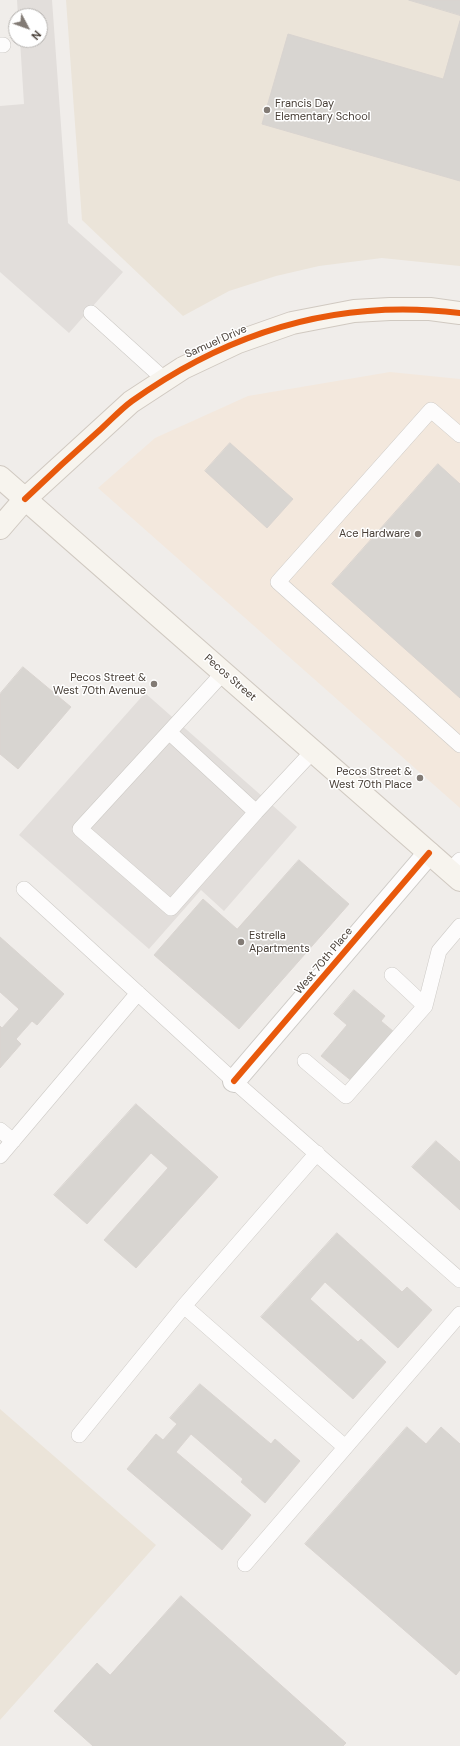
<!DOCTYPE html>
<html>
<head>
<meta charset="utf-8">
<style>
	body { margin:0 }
	#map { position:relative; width:460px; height:1746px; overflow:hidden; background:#f0edea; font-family:"DM Sans",sans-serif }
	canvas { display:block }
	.north { position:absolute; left:8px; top:8px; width:40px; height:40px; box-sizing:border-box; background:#fff; border:1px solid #b5b2af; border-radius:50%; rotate:131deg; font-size:11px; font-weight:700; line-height:16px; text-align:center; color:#473e36 }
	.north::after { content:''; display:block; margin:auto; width:14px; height:18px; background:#827b75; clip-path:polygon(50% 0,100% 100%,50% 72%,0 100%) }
</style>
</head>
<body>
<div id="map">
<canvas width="460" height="1746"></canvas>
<div class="north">N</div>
</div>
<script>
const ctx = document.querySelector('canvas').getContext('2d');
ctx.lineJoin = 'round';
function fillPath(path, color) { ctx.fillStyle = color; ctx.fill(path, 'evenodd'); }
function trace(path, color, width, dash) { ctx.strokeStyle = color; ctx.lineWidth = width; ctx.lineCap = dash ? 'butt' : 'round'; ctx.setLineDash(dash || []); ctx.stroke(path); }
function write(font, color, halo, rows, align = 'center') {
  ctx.font = font + ' "DM Sans",sans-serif'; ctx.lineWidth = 3; ctx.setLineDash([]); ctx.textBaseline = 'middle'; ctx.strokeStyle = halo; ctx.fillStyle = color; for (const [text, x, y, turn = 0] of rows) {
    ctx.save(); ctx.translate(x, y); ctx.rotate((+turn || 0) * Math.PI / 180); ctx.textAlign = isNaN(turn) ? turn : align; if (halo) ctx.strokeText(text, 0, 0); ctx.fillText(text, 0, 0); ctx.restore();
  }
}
fillPath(new Path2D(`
	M 390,372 L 460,379 L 460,808 L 98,488 L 155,438 L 248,396 Z`), '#f3e8dd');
fillPath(new Path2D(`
	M 66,0 L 460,0 L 460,266 L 382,258 L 319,266 L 276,276 L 229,291 L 183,316 L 82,220 Z
	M 0,1409 L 156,1545 L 0,1720 Z`), '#ebe4d9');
fillPath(new Path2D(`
	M 17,0 L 52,0 L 68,223 L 123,272 L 69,333 L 0,272 L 0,106 L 24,104 L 20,40 L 40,40 L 40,16 L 18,16 Z
	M 145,693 L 297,827 L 224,911 L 201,890 L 149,949 L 19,835 Z`), '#e2dedb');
const building = new Path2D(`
	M 409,0 L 460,0 L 460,15 Z
	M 460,21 L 460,181 L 262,124 L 288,34 L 443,79 Z
	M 230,443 L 293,499 L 267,528 L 205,471 Z
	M 438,464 L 460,484 L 460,698 L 332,584 Z
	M 23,667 L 71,707 L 18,769 L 0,754 L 0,694 Z
	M 299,860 L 349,904 L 239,1029 L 154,955 L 203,899 L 237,929 Z
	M 0,937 L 64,994 L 37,1025 L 32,1021 L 16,1039 L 21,1044 L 0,1068 L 0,1026 L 2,1028 L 19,1009 L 0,992 Z
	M 354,990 L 385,1016 L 381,1021 L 394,1032 L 353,1082 L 321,1056 L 347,1025 L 334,1014 Z
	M 136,1104 L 218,1177 L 136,1268 L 104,1240 L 168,1168 L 151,1153 L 87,1224 L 54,1195 Z
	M 436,1141 L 460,1162 L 460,1210 L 412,1167 Z
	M 337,1233 L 402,1292 L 407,1287 L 432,1310 L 398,1348 L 325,1282 L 310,1299 L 358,1342 L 361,1339 L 386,1362 L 353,1399 L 261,1317 Z
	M 200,1384 L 271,1444 L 275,1439 L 300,1461 L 265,1503 L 241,1482 L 243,1479 L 191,1434 L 176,1452 L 251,1515 L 222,1550 L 127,1469 L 156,1434 L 163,1440 L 177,1424 L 170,1418 Z
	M 407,1427 L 426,1444 L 441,1427 L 460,1444 L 460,1670 L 456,1675 L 305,1544 Z
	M 181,1596 L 346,1743 L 343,1746 L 93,1746 L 54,1711 L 97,1663 L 110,1675 Z`);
fillPath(building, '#d8d5d1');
trace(building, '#d9d4d0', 1);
const lane = new Path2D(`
	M 0,45 L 3,45
	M 91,313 L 165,380
	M 460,435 L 431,410 L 278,582 L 460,745
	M 224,672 L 169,732 L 256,812 L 313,751
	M 169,732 L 80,829 L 171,908 L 256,812
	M 450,871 L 460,860
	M 24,889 L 234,1081 L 460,1280
	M 392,975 L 425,1006
	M 305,1061 L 346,1096 L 425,1006 L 439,951 L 460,926
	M 0,1130 L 13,1141
	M 0,1156 L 138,993
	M 184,1306 L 317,1153
	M 79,1435 L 184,1306 L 345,1447
	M 245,1564 L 460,1314`);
const street = new Path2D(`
	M 234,1081 L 429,853`);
const secondary = new Path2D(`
	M 0,477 L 460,880
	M 0,528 L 25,499 L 131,402 L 183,368 L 238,342 L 292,323 L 354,311 L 390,309 L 430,309 L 460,313`);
trace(lane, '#cdcac6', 16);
trace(street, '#cdcac6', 24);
trace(secondary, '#d0c9c1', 24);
trace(lane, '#fdfcfc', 15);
trace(street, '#fdfcfc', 22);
trace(secondary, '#f7f4ee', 22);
trace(new Path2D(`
	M 25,499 C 50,475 75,452 101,429 C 111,420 121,409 132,401 C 230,331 340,298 460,313
	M 234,1081 L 429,853`), '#e8590c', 6);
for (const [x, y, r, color] of [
	[267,110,4,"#827b75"],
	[418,534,4,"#827b75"],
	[154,684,4,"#827b75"],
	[420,778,4,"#827b75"],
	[241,942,4,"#827b75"]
]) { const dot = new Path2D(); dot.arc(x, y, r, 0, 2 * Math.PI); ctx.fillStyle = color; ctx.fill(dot); trace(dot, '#fff', 1.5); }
write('11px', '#473e36', '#fff', [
	["Francis Day",275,104,"left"],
	["Elementary School",275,117,"left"],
	["Ace Hardware",410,534],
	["Pecos Street &",146,678],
	["West 70th Avenue",146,691],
	["Pecos Street &",412,772],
	["West 70th Place",412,785],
	["Estrella",249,936,"left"],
	["Apartments",249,949,"left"]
], 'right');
write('11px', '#473e36', '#fff', [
	["Samuel Drive",216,342,-24],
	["Pecos Street",230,678,41],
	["West 70th Place",324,961,-50]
]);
</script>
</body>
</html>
